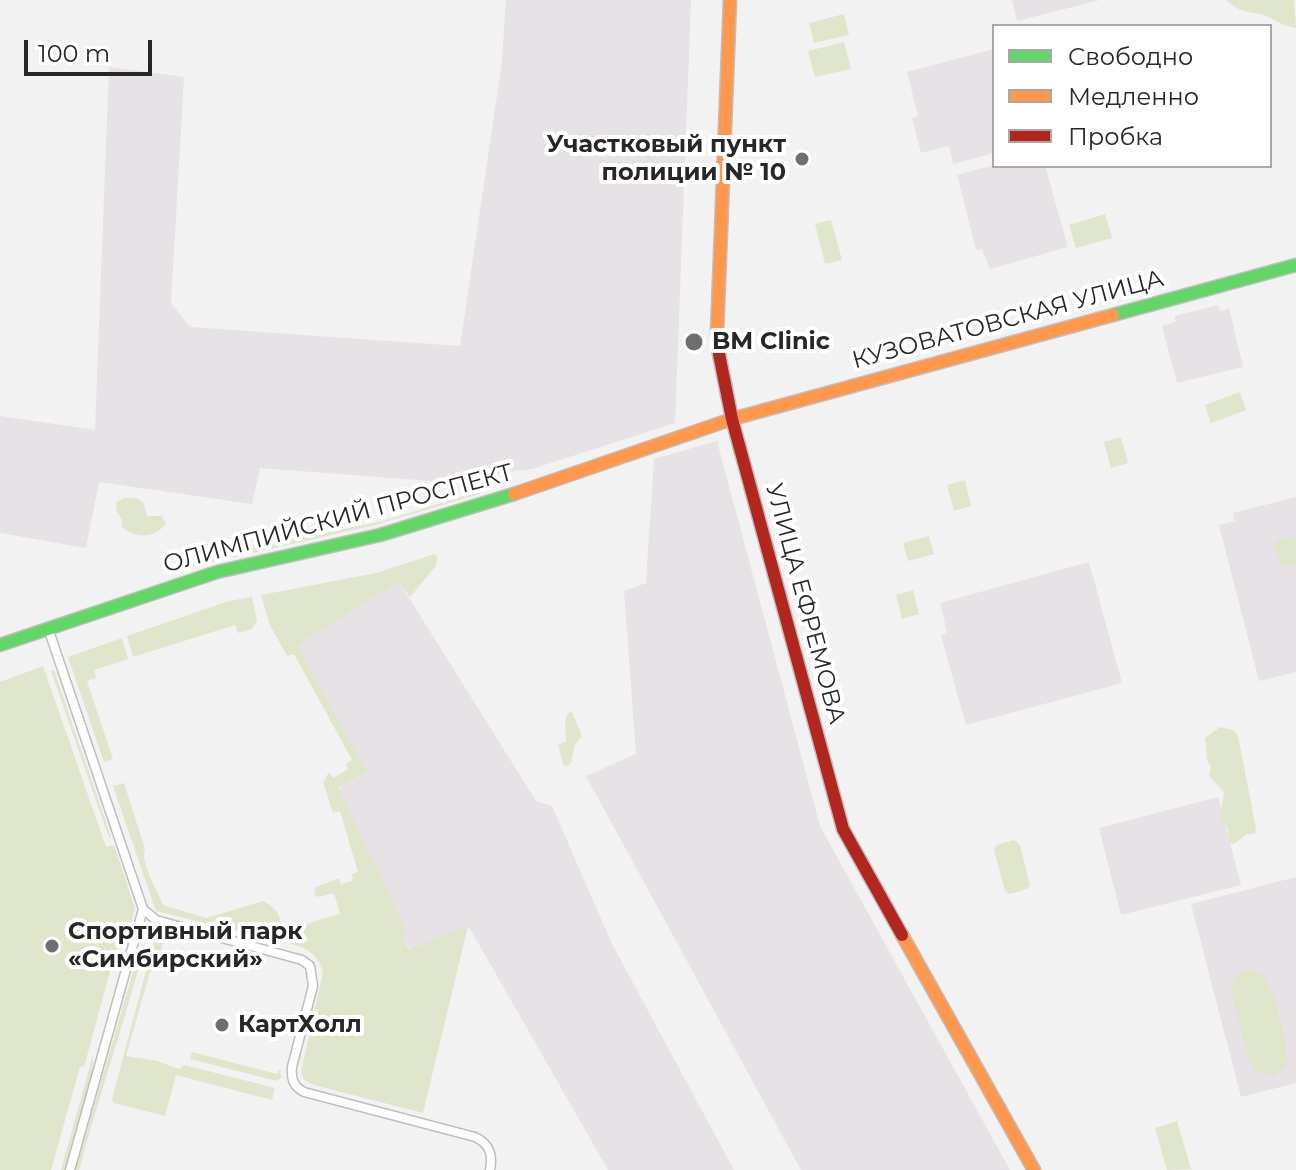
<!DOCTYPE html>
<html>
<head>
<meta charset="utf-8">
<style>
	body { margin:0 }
	#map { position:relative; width:1296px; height:1170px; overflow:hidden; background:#f2f2f2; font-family:Montserrat,sans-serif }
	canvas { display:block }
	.legend { position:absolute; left:992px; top:24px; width:280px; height:144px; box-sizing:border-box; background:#fff; border:2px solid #a9a9a9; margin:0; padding:10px 14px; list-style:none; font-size:24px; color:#282728 }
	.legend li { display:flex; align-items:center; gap:16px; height:40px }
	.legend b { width:40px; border:2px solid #a9a9a9 }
	.scale { position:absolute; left:24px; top:40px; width:128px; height:36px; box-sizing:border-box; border:4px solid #282728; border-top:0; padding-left:10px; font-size:24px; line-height:28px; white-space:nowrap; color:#282728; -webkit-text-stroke:6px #fff; paint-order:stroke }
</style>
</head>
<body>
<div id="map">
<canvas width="1296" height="1170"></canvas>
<ul class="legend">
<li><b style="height:10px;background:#63d668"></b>Свободно</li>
<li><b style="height:10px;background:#ff974d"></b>Медленно</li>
<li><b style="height:10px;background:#b3261e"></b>Пробка</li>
</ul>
<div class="scale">100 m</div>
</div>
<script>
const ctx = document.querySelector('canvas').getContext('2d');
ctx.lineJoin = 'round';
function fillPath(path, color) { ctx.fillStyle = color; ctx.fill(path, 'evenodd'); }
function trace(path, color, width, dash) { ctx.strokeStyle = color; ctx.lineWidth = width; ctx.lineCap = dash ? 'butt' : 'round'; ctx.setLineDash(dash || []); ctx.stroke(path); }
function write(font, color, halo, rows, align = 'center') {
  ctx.font = font + ' Montserrat,sans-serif'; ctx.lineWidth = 8; ctx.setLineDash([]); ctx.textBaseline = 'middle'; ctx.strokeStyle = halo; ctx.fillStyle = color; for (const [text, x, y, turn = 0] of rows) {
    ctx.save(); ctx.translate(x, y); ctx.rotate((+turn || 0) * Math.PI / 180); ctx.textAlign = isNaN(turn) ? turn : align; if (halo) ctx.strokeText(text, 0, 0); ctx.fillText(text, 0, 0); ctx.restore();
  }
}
fillPath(new Path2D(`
	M 506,0 L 691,0 L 675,423 L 532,469 L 431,481 L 260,468 L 252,504 L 99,482 L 86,548 L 0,533 L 0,416 L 95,430 L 109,67 L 184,77 L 171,303 L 190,327 L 460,346 L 502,62 Z
	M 1012,0 L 1100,0 L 1017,21 Z
	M 994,49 L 994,153 L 953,164 L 949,146 L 921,153 L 912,118 L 918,116 L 907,72 Z
	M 994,165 L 1045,166 L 1068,247 L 990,269 L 982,249 L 976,250 L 957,175 Z
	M 1218,305 L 1220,311 L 1229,308 L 1243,367 L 1177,383 L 1162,326 L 1176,322 L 1174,316 Z
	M 717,441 L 820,826 L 1010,1170 L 801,1170 L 586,776 L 636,754 L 624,591 L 646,583 L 654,459 Z
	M 1296,497 L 1296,672 L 1259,681 L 1219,525 L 1235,521 L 1233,513 Z
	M 1089,562 L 1122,683 L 966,725 L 941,636 L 947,632 L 940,603 Z
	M 399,582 L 536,801 L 552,806 L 612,944 L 734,1170 L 608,1170 L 469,927 L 410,950 L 403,936 L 406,929 L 338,789 L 368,772 L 297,646 Z
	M 1218,797 L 1241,885 L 1121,915 L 1099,828 Z
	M 1296,877 L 1296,1083 L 1241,1097 L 1191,904 Z`), '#e6e2e6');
fillPath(new Path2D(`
	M 1226,0 L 1294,0 L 1296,28 C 1285,26 1280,23 1271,18 C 1253,9 1244,17 1226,0 Z
	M 844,14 L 849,35 L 814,43 L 809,23 Z
	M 844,42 L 851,69 L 815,77 L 808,51 Z
	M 1105,214 L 1112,238 L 1076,248 L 1069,225 Z
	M 831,220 L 842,260 L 825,264 L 815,224 Z
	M 1240,392 L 1246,410 L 1211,423 L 1205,405 Z
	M 1121,437 L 1128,463 L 1111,468 L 1104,442 Z
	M 965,480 L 971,506 L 954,511 L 947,485 Z
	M 483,490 L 479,494 L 375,525 L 186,568 L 179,567 L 208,557 L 383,521 Z
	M 124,498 L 136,498 L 143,502 L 147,516 L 162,516 L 166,524 C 153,539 137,539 121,526 L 123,521 L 117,512 L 116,502 Z
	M 929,536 L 934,554 L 908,561 L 903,543 Z
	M 1293,536 L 1296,537 L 1296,564 L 1282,567 L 1274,544 L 1279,540 Z
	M 435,554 L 438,559 L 435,567 L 410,597 L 399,582 L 297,646 L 368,772 L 338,788 L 406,929 L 403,936 L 409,950 L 468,926 L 423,1113 L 314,1085 L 304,1080 L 301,1072 L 323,972 C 318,954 306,947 290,944 C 295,922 322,920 340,914 L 334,893 L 317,897 L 314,894 L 316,887 L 339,878 L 341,884 L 353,881 L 352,874 L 358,872 L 340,811 L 333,813 L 323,782 L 329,772 L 333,778 L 348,769 L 346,764 L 352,760 L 294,654 L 287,656 L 270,625 L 261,595 L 376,573 Z
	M 913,590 L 919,614 L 902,619 L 896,595 Z
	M 252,597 L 257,621 L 252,629 L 238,633 L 235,625 L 133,657 L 127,636 L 229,601 Z
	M 122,638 L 128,659 L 94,670 L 96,678 L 87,681 L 113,759 L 104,762 L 68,657 Z
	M 43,666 L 106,847 L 114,845 L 135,908 L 128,936 L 120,935 L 84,1067 L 80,1067 L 51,1170 L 0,1170 L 0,682 Z
	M 54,670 L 111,837 L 109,838 L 51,671 Z
	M 572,712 L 582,736 L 575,745 L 571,763 L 566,767 L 563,764 L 558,745 L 566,741 L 565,721 L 568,713 Z
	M 1220,727 L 1233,730 L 1238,736 L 1256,829 L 1255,834 L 1247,834 L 1234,844 L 1229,843 L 1228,828 L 1220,817 L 1224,792 L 1209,776 L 1211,766 L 1207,760 L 1205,738 Z
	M 124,783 L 145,849 C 140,863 157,889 163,905 L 206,918 L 263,901 C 280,909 289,927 269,939 L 156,911 L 113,786 Z
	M 1014,840 L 1020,845 L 1030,885 L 1027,889 L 1010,894 L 1005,891 L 994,850 L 997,845 Z
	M 161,928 L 165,934 L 157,967 L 150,972 L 126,1056 L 157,1061 L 179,1069 L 184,1065 L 275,1088 L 272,1100 L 176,1075 L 165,1116 L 114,1103 L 112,1099 L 153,944 Z
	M 140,948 L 144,949 C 124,1023 99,1096 79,1170 L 75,1170 Z
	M 1251,971 C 1257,972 1263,974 1267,980 C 1274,993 1291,1054 1286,1066 L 1273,1076 L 1257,1072 L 1250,1063 L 1231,991 C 1231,979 1238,972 1251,971 Z
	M 192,1052 L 277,1074 L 278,1070 L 281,1071 L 280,1075 L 283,1076 L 277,1081 L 190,1059 Z
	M 93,1055 L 93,1071 L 66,1170 L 61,1170 Z
	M 1177,1121 L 1191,1169 L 1167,1170 L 1155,1128 Z`), '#dfe6cc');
const street = new Path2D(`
	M 48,628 L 143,909 L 156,920 L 302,960 L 310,966 L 313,986 L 292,1067 C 291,1079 293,1086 304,1092 L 475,1137 C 490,1144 493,1155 490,1170
	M 70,1170 L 143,909`);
const fast = new Path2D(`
	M 1113,315 L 1296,265
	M 0,645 L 217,572 L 380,535 L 514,494`);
const slow = new Path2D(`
	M 719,354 L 717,333 L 730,0
	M 514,494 L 732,419 L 1113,315
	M 902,935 L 1034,1170`);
const jam = new Path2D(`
	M 719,354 L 732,419 L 843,829 L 902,935`);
trace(street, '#bfbfbf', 11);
trace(fast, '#bfbfbf', 15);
trace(slow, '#bfbfbf', 15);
trace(jam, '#bfbfbf', 15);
trace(street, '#fdfdfd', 8);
trace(fast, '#63d668', 12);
trace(slow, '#ff974d', 12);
trace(jam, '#b3261e', 12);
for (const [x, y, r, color] of [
	[802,159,8,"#6f6e6f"],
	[694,342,10,"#6f6e6f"],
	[52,946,8,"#6f6e6f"],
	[222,1025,8,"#6f6e6f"]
]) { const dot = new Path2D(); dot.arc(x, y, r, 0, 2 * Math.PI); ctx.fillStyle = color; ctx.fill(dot); trace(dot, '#fff', 3); }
write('bold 24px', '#282728', '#fff', [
	["Участковый пункт",786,145,"right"],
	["полиции № 10",786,173,"right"],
	["BM Clinic",712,342],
	["Спортивный парк",68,932],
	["«Симбирский»",68,960],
	["КартХолл",238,1025]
], 'left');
write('24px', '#282728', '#fff', [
	["КУЗОВАТОВСКАЯ УЛИЦА",1008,320,-15],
	["ОЛИМПИЙСКИЙ ПРОСПЕКТ",338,519,-15],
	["УЛИЦА ЕФРЕМОВА",805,604,75]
]);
</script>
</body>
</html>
